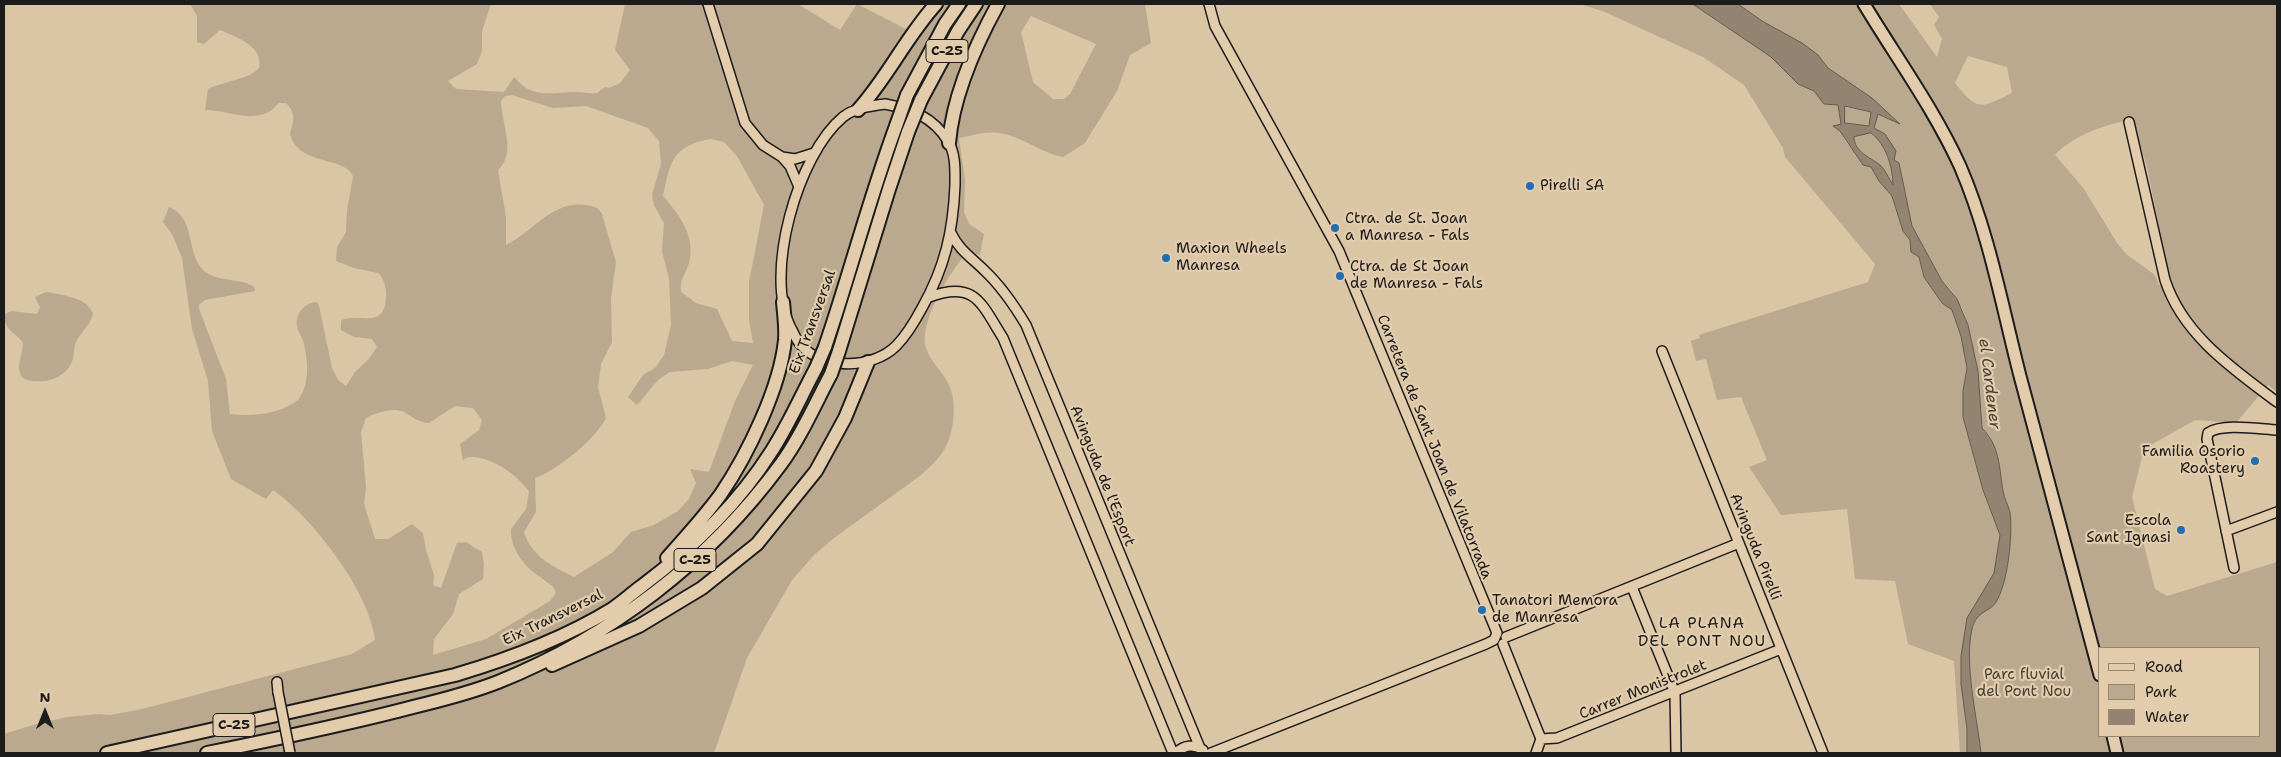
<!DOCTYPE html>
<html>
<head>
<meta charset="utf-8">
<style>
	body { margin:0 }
	#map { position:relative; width:2281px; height:757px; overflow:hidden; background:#dac5a5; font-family:"Shantell Sans",sans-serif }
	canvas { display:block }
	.frame { position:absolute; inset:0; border:5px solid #1c1c1c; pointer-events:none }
	.legend { position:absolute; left:2098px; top:647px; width:162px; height:90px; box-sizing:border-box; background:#e2ccab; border:1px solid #938672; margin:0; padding:6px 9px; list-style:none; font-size:15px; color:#1c1c1c }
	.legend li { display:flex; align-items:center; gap:10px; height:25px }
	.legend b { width:25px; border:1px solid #938672 }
	.north { position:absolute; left:20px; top:687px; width:50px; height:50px; -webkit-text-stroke:4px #e2ccab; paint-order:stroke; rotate:0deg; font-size:14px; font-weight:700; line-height:20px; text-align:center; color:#1c1c1c }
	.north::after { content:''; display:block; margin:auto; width:18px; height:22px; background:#1c1c1c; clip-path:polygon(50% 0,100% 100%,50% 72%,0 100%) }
</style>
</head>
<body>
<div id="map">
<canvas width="2281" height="757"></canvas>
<div class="frame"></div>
<ul class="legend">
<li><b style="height:6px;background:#e2ccab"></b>Road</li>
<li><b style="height:14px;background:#baa98e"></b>Park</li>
<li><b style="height:14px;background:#928471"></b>Water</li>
</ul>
<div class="north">N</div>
</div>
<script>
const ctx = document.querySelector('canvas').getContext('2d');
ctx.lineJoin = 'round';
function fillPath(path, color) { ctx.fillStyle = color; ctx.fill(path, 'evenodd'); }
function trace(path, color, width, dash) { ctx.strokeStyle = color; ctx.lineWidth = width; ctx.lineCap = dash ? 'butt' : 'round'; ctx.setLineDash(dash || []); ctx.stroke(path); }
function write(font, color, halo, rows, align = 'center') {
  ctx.font = font + ' "Shantell Sans",sans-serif'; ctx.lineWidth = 4.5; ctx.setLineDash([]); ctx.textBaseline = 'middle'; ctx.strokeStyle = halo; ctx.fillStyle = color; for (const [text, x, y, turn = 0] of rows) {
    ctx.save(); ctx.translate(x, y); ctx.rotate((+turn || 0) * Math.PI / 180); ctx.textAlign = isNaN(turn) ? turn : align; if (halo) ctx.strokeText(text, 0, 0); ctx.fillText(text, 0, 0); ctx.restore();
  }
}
fillPath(new Path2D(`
	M 190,4 L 491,4 L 482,31 L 482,51 L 477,64 L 448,81 L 456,89 L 504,92 L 514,77 C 533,100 551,92 577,92 C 584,92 590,94 597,93 L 605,87 L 609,88 L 620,83 L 630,70 L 615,50 L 625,4 L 798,4 L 840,30 L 857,4 L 906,29 L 927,4 L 1145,4 L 1151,43 L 1130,55 L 1117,91 L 1085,143 L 1063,157 C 1040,153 1021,135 998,133 C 986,131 971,136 959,138 L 965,180 L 964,212 L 969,224 L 984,234 L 980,255 L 968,252 C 951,269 918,323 926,348 C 930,361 942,371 948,383 C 958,402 954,433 944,450 C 937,461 927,470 917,478 L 834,538 L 814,555 L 792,580 L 747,658 L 714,753 L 4,753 L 4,734 L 33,725 L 67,717 L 99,714 L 110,715 L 142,709 L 352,654 L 375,640 C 370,592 312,517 273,490 L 266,499 L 231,479 L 212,431 L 208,381 L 192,329 L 182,258 L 172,234 L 163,222 L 169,207 C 196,218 186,253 203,270 C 217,283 240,277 254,287 L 255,291 L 205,300 L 199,305 L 199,309 L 226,379 L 230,414 C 252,417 280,414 298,400 C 310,385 308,361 304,344 C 303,338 298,333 297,326 C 295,314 305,302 317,302 L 319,306 L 332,368 L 338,380 L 346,386 L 355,372 L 368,360 L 377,347 L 372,339 L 354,337 L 341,330 L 341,321 L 344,319 C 366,315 386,328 386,294 C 386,287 384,278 378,273 L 354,268 L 336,261 L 337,247 L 346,232 L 347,210 L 353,176 C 345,156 298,166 290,134 C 293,121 297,114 286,103 L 279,103 C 275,106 272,111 267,113 C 246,121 225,110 205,110 L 208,89 C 222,82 250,79 259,68 C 264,46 236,37 220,30 L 204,44 L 197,42 L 197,16 ZM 1031,16 L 1096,44 L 1070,94 L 1064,99 L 1053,99 L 1033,82 L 1021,32 ZM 512,95 L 553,108 L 586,106 L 648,128 L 659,141 L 661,164 L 652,195 L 654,205 L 664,223 L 662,251 L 669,279 L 671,325 L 664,355 L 655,368 L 643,375 L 628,397 L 637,405 L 658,380 L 670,372 L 708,369 L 732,361 L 753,365 L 735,401 L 709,472 L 690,469 L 696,483 L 689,499 L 678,511 L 654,525 L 631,532 L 613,552 L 574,577 C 552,566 532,557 524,532 L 536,512 L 535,478 C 556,471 597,438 606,418 L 598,387 L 601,364 L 612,342 L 611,299 L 616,262 L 602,214 C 598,207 593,206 586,205 C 552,200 533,232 506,245 L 506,217 L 498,170 C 517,153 501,122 501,101 L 505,96 ZM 711,139 L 724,142 L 737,156 L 764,205 L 749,282 L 749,320 L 753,343 L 732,341 L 717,309 L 696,303 L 681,292 C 679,281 686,273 689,263 C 696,235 679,215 663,196 C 670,163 672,145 711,139 ZM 455,406 L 473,408 L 482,420 L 479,430 L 460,444 L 463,461 L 465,458 C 485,452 519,475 529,492 L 526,509 L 511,529 C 510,549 524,566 540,577 C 546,582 554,585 556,593 L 550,601 L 486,639 L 433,655 L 434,639 L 453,614 L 459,594 L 483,579 L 484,565 L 482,552 L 466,542 L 457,543 L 441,588 L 433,585 L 434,575 L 426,550 L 423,533 L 412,524 L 388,539 L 375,539 L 364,504 L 366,487 L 361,432 L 366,418 C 376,413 393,407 404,412 C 413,417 419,423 429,423 Z
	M 1580,4 L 1693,4 L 1771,57 L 1798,84 L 1814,91 L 1824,104 L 1838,105 L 1841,124 L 1834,126 L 1840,131 L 1848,144 L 1871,167 L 1879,181 L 1892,196 L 1903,231 L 1910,240 L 1911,252 L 1919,257 L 1924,277 L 1942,303 L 1952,310 L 1961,336 L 1967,368 L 1963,391 L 1963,417 L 1983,490 L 2000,535 L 1994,573 L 1967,619 L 1961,656 L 1961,684 L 1967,729 L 1967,753 L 1960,753 L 1954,661 L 1908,644 L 1895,581 L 1855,579 L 1847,509 L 1781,515 L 1749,467 L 1767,460 L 1741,397 L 1717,400 L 1706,359 L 1696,361 L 1691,341 L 1700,338 L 1699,335 L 1868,282 L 1875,264 L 1785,157 L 1783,148 L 1744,85 L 1703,57 L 1605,12 Z
	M 1738,4 L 1899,4 L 1937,57 L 1942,39 L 1934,25 L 1939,17 L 1930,4 L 2277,4 L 2277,392 L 2268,385 L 2236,423 L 2195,420 L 2144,449 L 2132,497 L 2155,589 L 2167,596 L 2277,562 L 2277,753 L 1981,753 C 1978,722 1961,647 1975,620 C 1979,613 1988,607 1996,603 L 2009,543 L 2010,512 L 2005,501 L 1990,436 L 1982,428 L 1978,371 L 1968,325 L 1963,310 L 1951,290 L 1942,281 L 1912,226 L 1899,163 L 1894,160 L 1874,128 L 1877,114 L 1898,122 L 1872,98 L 1828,68 L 1818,55 L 1802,43 L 1762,21 ZM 1968,56 L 2007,67 L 2012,93 C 1980,109 1977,111 1955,83 ZM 2132,120 L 2147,167 L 2170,283 L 2159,285 L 2155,275 L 2126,254 L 2117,243 L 2084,189 L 2055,155 C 2072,136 2108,123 2132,120 ZM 2100,648 L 2260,648 L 2260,736 L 2100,736 Z
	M 1845,106 L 1872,112 L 1869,127 L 1845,123 Z
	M 1871,133 C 1887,144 1893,168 1893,187 C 1889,180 1886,172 1880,166 C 1871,156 1855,153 1854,137 Z
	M 46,292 C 61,295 88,297 93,314 C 91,324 82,331 77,340 C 74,346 74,353 73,359 C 67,377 49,383 32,381 C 27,380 22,379 20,373 C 17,363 23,353 23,343 C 16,332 4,331 4,315 L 11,311 L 37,314 L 40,307 L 35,297 Z`), '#baa98e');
const water = new Path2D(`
	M 1693,4 L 1738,4 L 1762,21 L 1802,43 L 1818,55 L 1828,68 L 1872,98 L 1900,124 L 1878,114 L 1874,128 L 1885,134 L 1896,151 L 1894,160 L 1899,163 L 1912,226 L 1942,281 L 1957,299 L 1968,325 L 1978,371 L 1982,428 C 2000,446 1999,467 2003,491 C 2004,498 2008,505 2010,512 C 2013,534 2008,583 1996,602 C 1990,612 1976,611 1972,629 C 1964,664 1977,717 1981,753 L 1967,753 L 1967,729 L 1961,684 L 1961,656 L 1967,618 L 1994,573 L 2000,535 L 1983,490 L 1963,417 L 1963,391 L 1967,368 L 1961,336 L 1952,310 L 1942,303 L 1924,277 L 1919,257 L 1911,252 L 1910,240 L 1903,231 L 1892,196 L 1879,181 L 1871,167 L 1863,165 L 1840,131 L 1833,126 L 1841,124 L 1838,105 L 1824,104 L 1814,91 L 1798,84 L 1771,57 ZM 1845,106 L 1871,112 L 1869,126 L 1845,123 ZM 1871,133 C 1886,143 1893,168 1893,185 C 1889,179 1886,171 1880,165 C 1870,157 1854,152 1854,137 Z`);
fillPath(water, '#928471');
trace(water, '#635a4f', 1);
const minor = new Path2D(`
	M 708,4 L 745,123 L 763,145 L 782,157 L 790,166 L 799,187
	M 1209,4 L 1215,26 L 1339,251 L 1497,633
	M 885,104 C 912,109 933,117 948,141 C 956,154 955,171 955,185 C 953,232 945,267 922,308 C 915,321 907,335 896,346 C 873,369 822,371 800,344 C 796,340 794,333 791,328 C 763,275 798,154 843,117 C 854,108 871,106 885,104 Z
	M 2129,122 L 2165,280 C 2183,335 2233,369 2277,402
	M 782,157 L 795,159 L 814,153
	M 951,233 C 959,250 972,258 985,271 C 1002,287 1014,305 1026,325 L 1200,748
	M 929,297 C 975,280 981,303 1003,338 L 1173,753
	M 1662,351 L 1823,753
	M 2226,531 L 2277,512
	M 2234,568 L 2207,439 L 2208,433 C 2222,423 2259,429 2277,430
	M 1632,587 L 1675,693 L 1676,753
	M 1506,637 L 1739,543
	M 1503,644 L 1541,739 L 1536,753
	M 277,682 L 278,692
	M 1541,739 L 1557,738 L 1781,649
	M 1176,753 C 1184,745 1194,744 1203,750
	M 1211,753 L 1486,644 L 1494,640 L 1497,633`);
const major = new Path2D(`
	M 1864,4 C 1896,57 1934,109 1960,166 C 1989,233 2002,306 2020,376 C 2046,476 2074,575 2100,675
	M 2113,736 L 2117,753`);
const highway = new Path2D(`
	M 907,95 L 945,24 L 959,4
	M 921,100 L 958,31 L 976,4
	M 858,110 C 888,77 906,37 936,4
	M 949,143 C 953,95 975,46 998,4
	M 825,347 C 850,274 869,199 896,126
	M 839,351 L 889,189 L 908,132
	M 667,558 C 685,538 705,516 721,494 C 748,454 780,388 785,340 C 786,327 784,314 783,302
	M 552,665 L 639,626 L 702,588 L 757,544 L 816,471 L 845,418 L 868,362
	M 107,753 L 455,675 C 509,659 563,639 612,609 C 623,602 632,593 642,586 C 691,549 738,504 771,452 C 788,426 801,396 816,368
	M 207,753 C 276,739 345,725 413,707 C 442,700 470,693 498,682 C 610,637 709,562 781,464 C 801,437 815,404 831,374`);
trace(minor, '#1c1c1c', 12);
trace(major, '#1c1c1c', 15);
trace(highway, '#1c1c1c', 16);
trace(minor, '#e2ccab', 9);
trace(major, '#e2ccab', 11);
trace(highway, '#e2ccab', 12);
const minorBridge = new Path2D(`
	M 278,692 L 290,753`);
const highwayBridge = new Path2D(`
	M 896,126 L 907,95
	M 908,132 L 921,100
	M 816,368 L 825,347
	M 831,374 L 839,351`);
trace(minorBridge, '#1c1c1c', 12, []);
trace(highwayBridge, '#1c1c1c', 16, []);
trace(minorBridge, '#e2ccab', 9);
trace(highwayBridge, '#e2ccab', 12);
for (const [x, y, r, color] of [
	[1530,186,5,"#1f6fb2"],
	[1335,228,5,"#1f6fb2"],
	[1166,258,5,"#1f6fb2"],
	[1340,276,5,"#1f6fb2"],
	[2255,461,5,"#1f6fb2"],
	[2181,530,5,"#1f6fb2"],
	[1482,610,5,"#1f6fb2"]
]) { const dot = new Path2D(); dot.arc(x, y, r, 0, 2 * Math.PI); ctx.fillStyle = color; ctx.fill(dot); trace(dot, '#e2ccab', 2); }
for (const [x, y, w] of [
	[947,51,42],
	[695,560,42],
	[234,725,42]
]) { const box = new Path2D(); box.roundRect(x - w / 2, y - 11.5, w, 23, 4); ctx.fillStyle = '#e2ccab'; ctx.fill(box); trace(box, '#1c1c1c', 1); }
write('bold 14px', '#1c1c1c', null, [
	["C-25",947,51],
	["C-25",695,560],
	["C-25",234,725]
]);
write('15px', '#1c1c1c', '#e2ccab', [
	["Pirelli SA",1540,186],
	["Ctra. de St. Joan",1345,219],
	["a Manresa - Fals",1345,236],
	["Maxion Wheels",1176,249],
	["Manresa",1176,266],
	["Ctra. de St Joan",1350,267],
	["de Manresa - Fals",1350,284],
	["Familia Osorio",2245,452,"right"],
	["Roastery",2245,469,"right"],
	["Escola",2171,521,"right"],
	["Sant Ignasi",2171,538,"right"],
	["Tanatori Memora",1492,601],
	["de Manresa",1492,618]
], 'left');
write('15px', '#1c1c1c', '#e2ccab', [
	["Eix Transversal",813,322,-70],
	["Carretera de Sant Joan de Vilatorrada",1434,447,68],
	["Avinguda de l'Esport",1102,476,68],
	["Avinguda Pirelli",1755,547,68],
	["Eix Transversal",553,618,-26],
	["Carrer Monistrolet",1643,690,-22]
]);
write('15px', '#443f38', '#e2ccab', [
	["Parc fluvial",2024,675],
	["del Pont Nou",2024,692]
]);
write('italic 16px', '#45403a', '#e2ccab', [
	["el Cardener",1989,384,83]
]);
ctx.letterSpacing = '1px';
write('16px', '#1c1c1c', '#e2ccab', [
	["LA PLANA",1702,624],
	["DEL PONT NOU",1702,642]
]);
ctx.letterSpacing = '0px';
</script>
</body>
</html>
